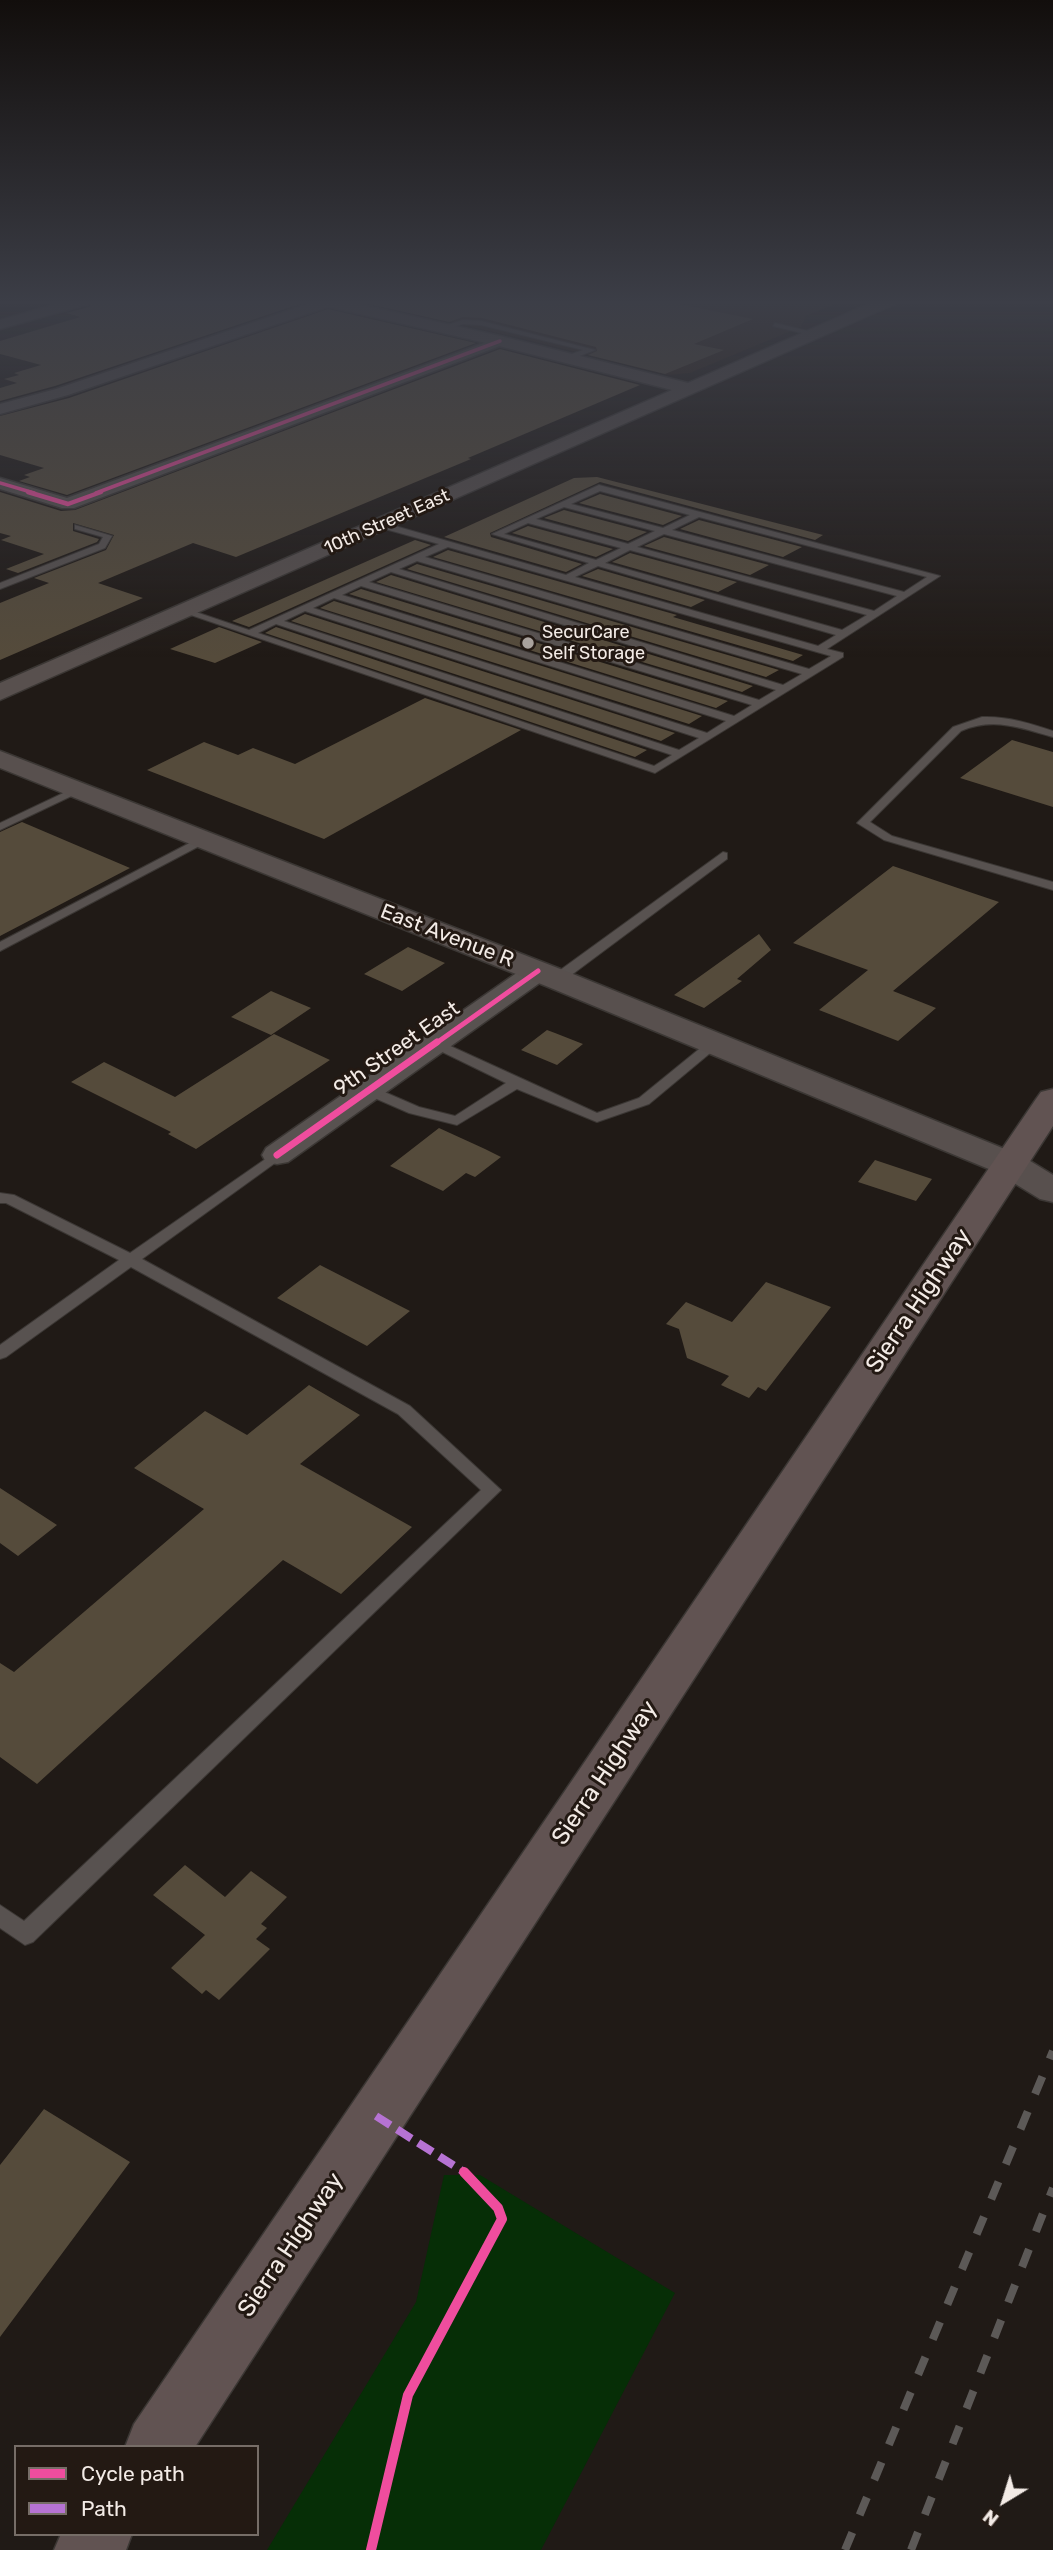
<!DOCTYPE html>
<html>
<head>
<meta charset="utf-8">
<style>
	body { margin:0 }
	#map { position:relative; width:1053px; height:2550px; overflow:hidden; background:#201a16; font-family:Rubik,sans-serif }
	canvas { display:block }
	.legend { position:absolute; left:14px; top:2445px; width:245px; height:91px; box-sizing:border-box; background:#231913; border:2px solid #766d67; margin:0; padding:9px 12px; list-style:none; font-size:21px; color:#f3ebe6 }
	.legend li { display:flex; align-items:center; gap:14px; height:35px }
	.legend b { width:35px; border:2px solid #766d67 }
	.north { position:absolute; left:969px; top:2466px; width:70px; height:70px; -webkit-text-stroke:5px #231913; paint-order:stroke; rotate:218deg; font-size:19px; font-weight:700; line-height:28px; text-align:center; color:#f3ebe6 }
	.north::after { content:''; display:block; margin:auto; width:24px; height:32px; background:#f3ebe6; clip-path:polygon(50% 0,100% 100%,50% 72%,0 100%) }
</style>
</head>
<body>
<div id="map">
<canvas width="1053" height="2550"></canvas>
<ul class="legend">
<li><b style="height:9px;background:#ef4d9e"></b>Cycle path</li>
<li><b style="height:9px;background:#b673d3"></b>Path</li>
</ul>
<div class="north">N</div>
</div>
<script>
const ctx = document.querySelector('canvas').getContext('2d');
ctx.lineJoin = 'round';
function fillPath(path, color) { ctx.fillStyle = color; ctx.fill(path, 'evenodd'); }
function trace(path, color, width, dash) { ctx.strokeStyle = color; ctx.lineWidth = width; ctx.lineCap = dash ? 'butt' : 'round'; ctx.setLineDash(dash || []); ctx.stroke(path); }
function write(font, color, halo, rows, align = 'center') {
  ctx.font = font + ' Rubik,sans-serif'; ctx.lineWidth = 6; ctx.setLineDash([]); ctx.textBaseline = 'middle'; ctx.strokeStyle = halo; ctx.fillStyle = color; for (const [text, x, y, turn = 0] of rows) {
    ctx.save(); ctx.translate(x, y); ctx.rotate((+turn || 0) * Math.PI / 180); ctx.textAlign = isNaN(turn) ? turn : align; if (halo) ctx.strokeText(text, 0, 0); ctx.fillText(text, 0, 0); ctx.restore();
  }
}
fillPath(new Path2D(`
	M 355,301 L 842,301 L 806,316 L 801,327 L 690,373 L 668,375 L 520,338 Z`), '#2e2016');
fillPath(new Path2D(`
	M 444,2175 L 480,2175 L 675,2293 L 541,2550 L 267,2550 L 416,2302 Z`), '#062e06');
fillPath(new Path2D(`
	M 93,301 L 309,301 L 55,386 L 0,401 L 0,388 L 17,383 L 4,379 L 19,375 L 14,373 L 41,365 L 0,354 L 0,341 L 80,317 L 66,313 L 89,307 Z
	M 356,301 L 664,301 L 753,319 L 694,344 L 724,350 L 665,374 L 588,355 L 597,351 L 596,347 L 482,318 L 463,317 L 449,322 Z
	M 328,309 L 476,343 L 67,495 L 19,481 L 30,477 L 24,475 L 44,468 L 0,455 L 0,416 L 69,398 Z
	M 500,349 L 640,385 L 468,458 L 471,459 L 236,557 L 193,543 L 98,583 L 143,598 L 0,660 L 0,603 L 49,583 L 34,578 L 106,550 L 114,535 L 73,523 L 73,531 L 99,539 L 97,542 L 18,573 L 6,569 L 44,554 L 1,540 L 11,536 L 0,533 L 0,492 L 61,511 L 75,510 Z
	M 597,477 L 823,535 L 815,540 L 600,482 L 490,533 L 491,537 L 582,564 L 566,572 L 444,537 L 574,478 Z
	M 600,494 L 682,516 L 663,525 L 579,503 Z
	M 564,510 L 647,532 L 628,541 L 544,518 Z
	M 699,520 L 802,547 L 783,557 L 680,529 Z
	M 528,526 L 613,549 L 596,557 L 512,533 Z
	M 664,537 L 769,565 L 750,575 L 644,546 Z
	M 415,540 L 431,545 L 249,627 L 232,621 Z
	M 448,550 L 677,615 L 673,617 L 803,655 L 793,661 L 433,557 Z
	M 630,553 L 737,582 L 718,592 L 612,562 Z
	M 417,564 L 779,670 L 766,677 L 407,569 Z
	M 598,569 L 705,600 L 691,607 L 582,576 Z
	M 391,575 L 753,686 L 742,692 L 376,582 Z
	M 361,589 L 728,701 L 716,708 L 349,594 Z
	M 334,601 L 702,716 L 689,724 L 320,608 Z
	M 305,614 L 675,733 L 661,741 L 291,621 Z
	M 219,627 L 262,642 L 215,663 L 170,649 Z
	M 276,627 L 647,750 L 635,757 L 265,633 Z
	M 425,698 L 521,730 L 324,839 L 147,770 L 204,742 L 238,755 L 253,748 L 295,764 Z
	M 1012,740 L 1053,752 L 1053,807 L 960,778 Z
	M 22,822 L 130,868 L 0,936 L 0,832 Z
	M 893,866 L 999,902 L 893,991 L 936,1008 L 898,1041 L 819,1010 L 868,970 L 793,943 Z
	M 759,934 L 771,950 L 737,979 L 742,981 L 704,1008 L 674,995 Z
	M 408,947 L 445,963 L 402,991 L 364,974 Z
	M 271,991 L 311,1008 L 271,1035 L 231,1017 Z
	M 547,1030 L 555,1033 L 583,1044 L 557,1065 L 521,1050 Z
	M 274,1034 L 330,1060 L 196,1149 L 168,1134 L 171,1132 L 71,1082 L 104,1062 L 175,1097 Z
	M 439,1128 L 485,1149 L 501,1157 L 475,1177 L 466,1173 L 443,1191 L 390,1166 Z
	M 875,1160 L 932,1179 L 916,1201 L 858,1182 Z
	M 320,1265 L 410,1311 L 367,1346 L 277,1298 Z
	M 766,1282 L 831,1307 L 766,1391 L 758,1387 L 749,1398 L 721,1385 L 729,1376 L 687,1358 L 679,1329 L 666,1324 L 686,1302 L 732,1322 Z
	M 309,1385 L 360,1415 L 300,1464 L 412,1527 L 341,1594 L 283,1560 L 37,1784 L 0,1757 L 0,1663 L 14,1672 L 204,1509 L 134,1468 L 205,1411 L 247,1435 Z
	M 0,1488 L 57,1525 L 18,1556 L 0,1543 Z
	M 185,1865 L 225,1897 L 251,1871 L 287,1897 L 261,1924 L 267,1928 L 256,1939 L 270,1949 L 219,2000 L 206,1990 L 202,1994 L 171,1968 L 205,1935 L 153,1895 Z
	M 44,2109 L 130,2162 L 0,2337 L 0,2165 Z`), '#554b3b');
const lane = new Path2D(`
	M 463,320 L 481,321 L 595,350 L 569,360 L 566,356 L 583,350 L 481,325 L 463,324 L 442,330 L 439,328 Z
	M 775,323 L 816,333 L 817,334 L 814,336 L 773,326 Z
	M 599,485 L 940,576 L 827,649 L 843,653 L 843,657 L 655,773 L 179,611 L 187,609 L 249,630 L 439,544 L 378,527 L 378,523 L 381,522 L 566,575 L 589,563 L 492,534 ZM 600,491 L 690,515 L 663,528 L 571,504 ZM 564,507 L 655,531 L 628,544 L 536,519 ZM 699,517 L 927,577 L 904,592 L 672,530 ZM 528,523 L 621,548 L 596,560 L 504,534 ZM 664,534 L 897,596 L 874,611 L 637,547 ZM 448,547 L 831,656 L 809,669 L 425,557 ZM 630,550 L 867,615 L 842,630 L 605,563 ZM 417,561 L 802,674 L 783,685 L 399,569 ZM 598,566 L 836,635 L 818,646 L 575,577 ZM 391,572 L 776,690 L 759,700 L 369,582 ZM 361,586 L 752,705 L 734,716 L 342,595 ZM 334,598 L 726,721 L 707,733 L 313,608 ZM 305,611 L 699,738 L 679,750 L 284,621 ZM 276,624 L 672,755 L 654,766 L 258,633 Z
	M 75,525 L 112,536 L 105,548 L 0,589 L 0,583 L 99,544 L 103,537 L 75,529 Z
	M 982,717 C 1007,716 1029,723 1053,731 L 1053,737 C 1020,728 994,717 961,731 L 870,822 L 892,836 L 1053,882 L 1053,890 L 884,840 L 857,823 L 953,727 Z
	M 76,787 L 82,790 L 80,792 L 0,830 L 0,823 Z
	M 203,836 L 209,840 L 207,842 L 0,951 L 0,942 Z
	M 723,852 L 727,853 L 727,859 L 562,982 L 552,982 L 552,976 Z
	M 435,1039 L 597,1113 L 639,1098 L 709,1041 L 714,1040 L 721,1044 L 649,1104 L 597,1122 L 517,1089 L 457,1125 L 409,1113 L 363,1093 L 361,1090 L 363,1087 L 373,1087 L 419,1107 L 455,1116 L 506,1083 L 430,1046 L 428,1043 L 430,1040 Z
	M 277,1151 L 282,1152 L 284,1155 L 282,1158 L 142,1259 L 410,1406 L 501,1490 L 33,1942 L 25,1945 L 0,1928 L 0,1905 L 24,1921 L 481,1490 L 398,1414 L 131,1267 L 6,1357 L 0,1359 L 0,1345 L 119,1260 L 6,1203 L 0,1203 L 0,1193 L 14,1195 L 130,1253 Z`);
const street = new Path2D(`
	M 68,301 L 90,301 L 88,304 L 0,329 L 0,320 Z
	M 317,301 L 335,302 L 333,305 L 68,395 L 0,414 L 0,404 L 56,389 Z
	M 500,337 L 505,338 L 507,341 L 505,344 L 74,508 L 62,508 L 0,489 L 0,478 L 67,498 Z
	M 538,963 L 548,965 L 552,971 L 548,977 L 288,1162 L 277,1164 L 266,1162 L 262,1155 L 266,1148 L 528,965 Z`);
const secondary = new Path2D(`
	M 315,301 L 344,301 L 500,336 L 688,383 L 875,301 L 897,301 L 895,304 L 0,700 L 0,683 L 672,390 L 499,346 L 317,304 Z
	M 0,751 L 568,972 L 1022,1156 L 1053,1175 L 1053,1202 L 1040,1199 L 996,1172 L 546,986 L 0,768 Z`);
const highway = new Path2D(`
	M 1053,1089 L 1053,1126 L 195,2447 L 125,2447 L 134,2424 L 1036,1099 L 1041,1092 Z
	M 61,2534 L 132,2534 L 126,2550 L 54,2550 Z`);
trace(lane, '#3b3734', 2);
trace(street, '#3b3734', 3);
trace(secondary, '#3b3734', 3);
trace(highway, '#3b3734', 3);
fillPath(lane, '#585250');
fillPath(street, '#585250');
fillPath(secondary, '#58504e');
fillPath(highway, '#615352');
trace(new Path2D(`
	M 845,2550 L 1053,2051
	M 911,2550 L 1053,2188`), '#5c5957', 8, [19, 19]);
trace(new Path2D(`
	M 376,2116 L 464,2172`), '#b673d3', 8, [17, 8]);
trace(new Path2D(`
	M 0,483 L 34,493
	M 96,493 L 500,341`), '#ef4d9e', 3.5);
trace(new Path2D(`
	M 28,492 L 68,504 L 101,492`), '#ef4d9e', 4.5);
trace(new Path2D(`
	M 435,1044 L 538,971`), '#ef4d9e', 5);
trace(new Path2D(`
	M 277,1155 L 437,1042`), '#ef4d9e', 7);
trace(new Path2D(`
	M 371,2550 L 408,2395 L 502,2219 L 498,2208 L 464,2172`), '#ef4d9e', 10);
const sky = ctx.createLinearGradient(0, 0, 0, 658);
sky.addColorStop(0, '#120e0c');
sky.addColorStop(0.46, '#3c3e47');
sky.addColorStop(1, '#3c3e4700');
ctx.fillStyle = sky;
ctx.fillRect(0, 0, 1053, 658);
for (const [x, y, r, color] of [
	[528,643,7,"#a9a29d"]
]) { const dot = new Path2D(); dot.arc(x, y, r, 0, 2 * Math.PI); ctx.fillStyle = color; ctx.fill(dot); trace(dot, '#231913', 2.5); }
write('18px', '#f3ebe6', '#231913', [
	["10th Street East",387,522,-24]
]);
write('18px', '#f3ebe6', '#231913', [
	["SecurCare",542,633],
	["Self Storage",542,654]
], 'left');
write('21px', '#f3ebe6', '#231913', [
	["East Avenue R",447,936,21],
	["9th Street East",397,1049,-35]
]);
write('24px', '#f3ebe6', '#231913', [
	["Sierra Highway",919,1301,-56],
	["Sierra Highway",605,1773,-56],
	["Sierra Highway",291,2245,-56]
]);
</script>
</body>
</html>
